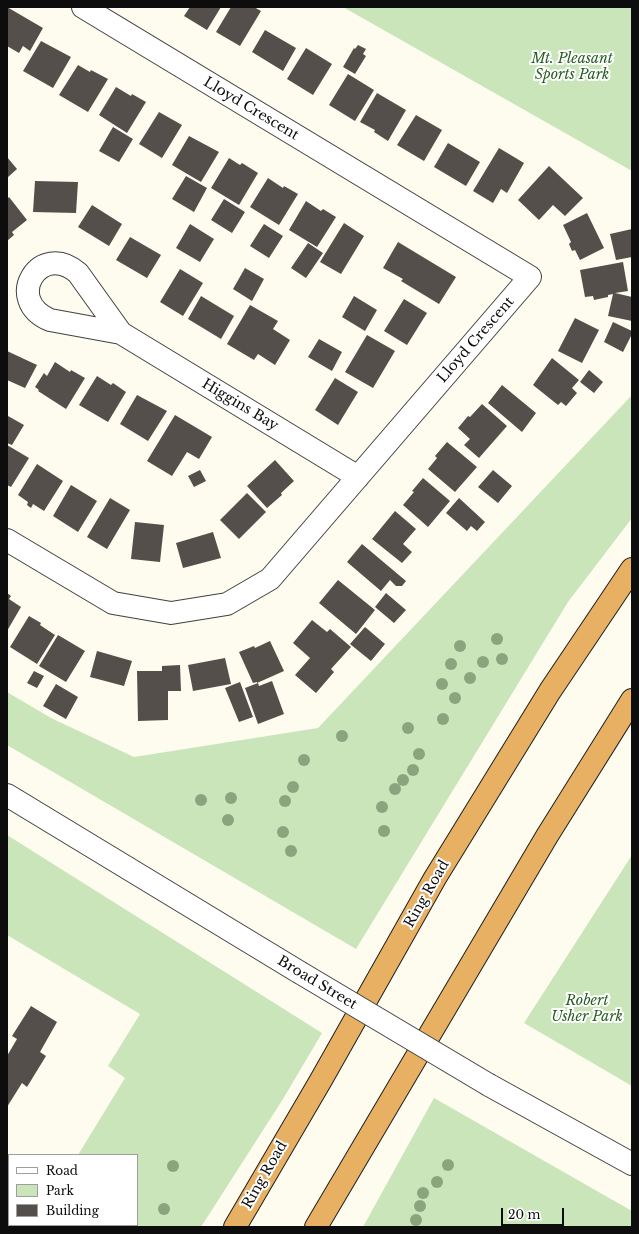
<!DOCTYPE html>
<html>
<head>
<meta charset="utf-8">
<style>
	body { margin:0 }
	#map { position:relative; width:639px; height:1234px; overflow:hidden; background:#fdfcee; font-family:"Libre Baskerville",serif }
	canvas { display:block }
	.frame { position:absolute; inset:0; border:8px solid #0d0d0d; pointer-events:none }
	.legend { position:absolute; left:8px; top:1154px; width:130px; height:72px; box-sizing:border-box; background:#fff; border:1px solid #9e9e9e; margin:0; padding:5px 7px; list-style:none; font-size:12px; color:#0d0d0d }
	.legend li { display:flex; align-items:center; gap:8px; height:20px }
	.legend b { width:20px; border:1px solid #9e9e9e }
	.scale { position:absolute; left:501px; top:1208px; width:63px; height:18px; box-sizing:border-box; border:2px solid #0d0d0d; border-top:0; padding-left:5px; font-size:12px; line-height:14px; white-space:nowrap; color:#0d0d0d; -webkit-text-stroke:3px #fff; paint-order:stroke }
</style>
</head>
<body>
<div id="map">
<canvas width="639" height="1234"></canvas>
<div class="frame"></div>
<ul class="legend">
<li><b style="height:5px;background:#fff"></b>Road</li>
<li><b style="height:11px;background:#cbe5bb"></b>Park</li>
<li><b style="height:11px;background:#544f4a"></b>Building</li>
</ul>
<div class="scale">20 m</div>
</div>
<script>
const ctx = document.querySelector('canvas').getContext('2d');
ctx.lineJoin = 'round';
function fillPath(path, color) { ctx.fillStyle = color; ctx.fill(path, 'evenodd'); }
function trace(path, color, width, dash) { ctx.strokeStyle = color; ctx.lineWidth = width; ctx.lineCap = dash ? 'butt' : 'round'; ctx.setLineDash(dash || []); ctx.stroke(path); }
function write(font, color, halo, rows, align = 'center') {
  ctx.font = font + ' "Libre Baskerville",serif'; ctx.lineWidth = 4; ctx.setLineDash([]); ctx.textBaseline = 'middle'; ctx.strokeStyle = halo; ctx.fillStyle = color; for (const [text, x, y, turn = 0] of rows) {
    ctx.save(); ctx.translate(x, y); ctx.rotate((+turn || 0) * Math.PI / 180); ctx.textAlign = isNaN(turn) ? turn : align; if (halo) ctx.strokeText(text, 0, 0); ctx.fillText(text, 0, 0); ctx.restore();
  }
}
fillPath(new Path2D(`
	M 343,7 L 632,7 L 632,171 Z
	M 632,395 L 632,518 L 568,602 L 356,949 L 7,745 L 7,692 L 51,718 L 134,757 L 318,728 Z
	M 7,835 L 322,1033 L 283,1099 L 201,1227 L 34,1227 L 36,1225 L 137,1225 L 137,1155 L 78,1155 L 125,1078 L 108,1066 L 140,1014 L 7,935 Z
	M 632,855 L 632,1086 L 524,1023 Z
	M 434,1098 L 632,1211 L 632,1227 L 363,1227 Z`), '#cbe5bb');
fillPath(new Path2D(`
	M 7,7 L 43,28 L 30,51 L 23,46 L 19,53 L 7,46 Z
	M 190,7 L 221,7 L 207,30 L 184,16 Z
	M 231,7 L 254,7 L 261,11 L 240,46 L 216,32 Z
	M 265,30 L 296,48 L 283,71 L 252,52 Z
	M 41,41 L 71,57 L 53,88 L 23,71 Z
	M 358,45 L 366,49 L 363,54 L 366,56 L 355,74 L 343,67 L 354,48 L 355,49 Z
	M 306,48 L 332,64 L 313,95 L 287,79 Z
	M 78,65 L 90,72 L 91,70 L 108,79 L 88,112 L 59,95 Z
	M 348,74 L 374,90 L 355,121 L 329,105 Z
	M 116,87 L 131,96 L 132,94 L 146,102 L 127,133 L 99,115 Z
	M 377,93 L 406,110 L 388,141 L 374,132 L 375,130 L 360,122 Z
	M 159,112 L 182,125 L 162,158 L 139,144 Z
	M 416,115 L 442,130 L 424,161 L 397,145 Z
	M 113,127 L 133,139 L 119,162 L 99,151 Z
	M 189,136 L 219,152 L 201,182 L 172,165 Z
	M 448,143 L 480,162 L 466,186 L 434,167 Z
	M 499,148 L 524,163 L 507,193 L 501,189 L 493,203 L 473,191 Z
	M 7,157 L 17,169 L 7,178 Z
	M 229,158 L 240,165 L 242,163 L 258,173 L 239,205 L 211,188 Z
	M 549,166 L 583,198 L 565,216 L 553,205 L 539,220 L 518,200 Z
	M 186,176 L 207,188 L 194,212 L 172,199 Z
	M 268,178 L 283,188 L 284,186 L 298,194 L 279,225 L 250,207 Z
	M 35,181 L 78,182 L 76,213 L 33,212 Z
	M 9,197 L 27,220 L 12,232 L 14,235 L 7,241 L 7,199 Z
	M 224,199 L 245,212 L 232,233 L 211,220 Z
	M 306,201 L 321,211 L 323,209 L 336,217 L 317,247 L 289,230 Z
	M 92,205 L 122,224 L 109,246 L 78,227 Z
	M 587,213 L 604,248 L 580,260 L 575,250 L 572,251 L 569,244 L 571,242 L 563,225 Z
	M 344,223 L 364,236 L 341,274 L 320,262 Z
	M 190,224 L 214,239 L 200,262 L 176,248 Z
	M 264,224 L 283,236 L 269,258 L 250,246 Z
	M 632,229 L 632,257 L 616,260 L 610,234 Z
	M 130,237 L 161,255 L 147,278 L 116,260 Z
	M 398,242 L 456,277 L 439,304 L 401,281 L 403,279 L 383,268 Z
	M 308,243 L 323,253 L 306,278 L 291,268 Z
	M 623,262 L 628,291 L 615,293 L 632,297 L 632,321 L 608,316 L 613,294 L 608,295 L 608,297 L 594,300 L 593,296 L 585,297 L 580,270 Z
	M 245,268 L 264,279 L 252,301 L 233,289 Z
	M 180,269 L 203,283 L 183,316 L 160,302 Z
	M 201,296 L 234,316 L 221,339 L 188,319 Z
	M 354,296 L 377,310 L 365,331 L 342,317 Z
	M 404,299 L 427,313 L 407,345 L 384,331 Z
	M 250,305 L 278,321 L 273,329 L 290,340 L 275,365 L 258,354 L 254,360 L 227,344 Z
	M 575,318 L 599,330 L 582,363 L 558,351 Z
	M 613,322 L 632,331 L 632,334 L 623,352 L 604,342 Z
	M 367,335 L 395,351 L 373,388 L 345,372 Z
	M 319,339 L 342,352 L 332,371 L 308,357 Z
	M 7,351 L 37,365 L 25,388 L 7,380 Z
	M 552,358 L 579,380 L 572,388 L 577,393 L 566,406 L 561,402 L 558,405 L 533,385 Z
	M 55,362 L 70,372 L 71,370 L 85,378 L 66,409 L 38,391 L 39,390 L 35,387 L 44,373 L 47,376 Z
	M 589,370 L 603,382 L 594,393 L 580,382 Z
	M 97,376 L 111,385 L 113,383 L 126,392 L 108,422 L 79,405 Z
	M 335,378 L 358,392 L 338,425 L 315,410 Z
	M 502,385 L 536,413 L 522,432 L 488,403 Z
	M 137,395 L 167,411 L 148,441 L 120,424 Z
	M 482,404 L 507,426 L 479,458 L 464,445 L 470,439 L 458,428 L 468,416 L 470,417 Z
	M 175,415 L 212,437 L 199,459 L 187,452 L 172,476 L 147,461 Z
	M 8,416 L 24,425 L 12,445 L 7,443 Z
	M 447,442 L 477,467 L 455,492 L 428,469 L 437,458 L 435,456 Z
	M 7,445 L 29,458 L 11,487 L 7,485 Z
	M 275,460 L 294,481 L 281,493 L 282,495 L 267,508 L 247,486 Z
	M 37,464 L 63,481 L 44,511 L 33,504 L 31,508 L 27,505 L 28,502 L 18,495 Z
	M 200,470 L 206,481 L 194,487 L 188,476 Z
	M 493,470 L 512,486 L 498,503 L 478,487 Z
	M 423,478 L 450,501 L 428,527 L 403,505 L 414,492 L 412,491 Z
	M 71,485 L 97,501 L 78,532 L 53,516 Z
	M 247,493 L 266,512 L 239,539 L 220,520 Z
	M 110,498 L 130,510 L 107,549 L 87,537 Z
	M 459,498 L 485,522 L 477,531 L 471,526 L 467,531 L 446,513 Z
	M 395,511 L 416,529 L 403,544 L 412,552 L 402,563 L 372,539 Z
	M 135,522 L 164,525 L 160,562 L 131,559 Z
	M 213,532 L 221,558 L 183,568 L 176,543 Z
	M 362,544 L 406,581 L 402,586 L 396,586 L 390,580 L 381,591 L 347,562 Z
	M 338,580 L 375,610 L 356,634 L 319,603 Z
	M 7,593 L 11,596 L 9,599 L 21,607 L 7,631 Z
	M 386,593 L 406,610 L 394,623 L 375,607 Z
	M 29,616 L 41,623 L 40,625 L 55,635 L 37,664 L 10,647 Z
	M 312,620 L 327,632 L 330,629 L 351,647 L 331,669 L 334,672 L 316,693 L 295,675 L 310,658 L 293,643 Z
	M 365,627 L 385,644 L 371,661 L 350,644 Z
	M 58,635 L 85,651 L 66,682 L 39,666 Z
	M 270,641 L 284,671 L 257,683 L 257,682 L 253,683 L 239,652 L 254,646 L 255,648 Z
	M 97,651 L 132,661 L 124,686 L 90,677 Z
	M 225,658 L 231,684 L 193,691 L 188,665 Z
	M 180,665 L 181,691 L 168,691 L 168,720 L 138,721 L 137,671 L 162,671 L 162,666 Z
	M 34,671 L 44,676 L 37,688 L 27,683 Z
	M 272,681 L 284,714 L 258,724 L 245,688 L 258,683 L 259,686 Z
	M 240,682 L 253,717 L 239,722 L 225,688 Z
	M 56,684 L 78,697 L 66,719 L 43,706 Z
	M 31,1006 L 57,1022 L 40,1052 L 46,1056 L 27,1087 L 22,1083 L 7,1107 L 7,1056 L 17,1039 L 12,1036 Z`), '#544f4a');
const minor = new Path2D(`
	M 121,333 L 78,273 C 40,240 3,300 50,320 L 121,333 L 358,477
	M 7,540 L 113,603 L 171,613 L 227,604 L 270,579 L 530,277 L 83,7
	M 7,795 L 299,972
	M 489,1085 L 632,1164`);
const highway = new Path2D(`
	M 235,1227 L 321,1080 L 435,878 L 550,691 L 632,569
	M 316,1227 L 547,836 L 632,700`);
trace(minor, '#404040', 24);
trace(highway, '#1e1e1e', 24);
trace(minor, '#fff', 22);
trace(highway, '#e7b063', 22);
const minorBridge = new Path2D(`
	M 299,972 L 489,1085`);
trace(minorBridge, '#404040', 24, []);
trace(minorBridge, '#fff', 22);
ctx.fillStyle = '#88a57e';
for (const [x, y] of [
	[497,639],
	[460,646],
	[502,659],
	[483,662],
	[451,664],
	[470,678],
	[442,684],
	[455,698],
	[443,719],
	[408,728],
	[342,736],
	[419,754],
	[304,760],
	[413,770],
	[403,780],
	[293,787],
	[395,789],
	[231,798],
	[201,800],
	[285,801],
	[382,807],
	[228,820],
	[384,831],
	[283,832],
	[291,851],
	[448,1165],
	[173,1166],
	[437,1182],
	[423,1193],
	[420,1206],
	[164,1209],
	[416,1220]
]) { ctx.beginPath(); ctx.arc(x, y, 6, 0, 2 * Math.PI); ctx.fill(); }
write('italic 14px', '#285e23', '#fff', [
	["Mt. Pleasant",572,59],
	["Sports Park",572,75],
	["Robert",587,1001],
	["Usher Park",587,1017]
]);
write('14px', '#0d0d0d', '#fff', [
	["Lloyd Crescent",251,109,31],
	["Lloyd Crescent",476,340,-49],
	["Higgins Bay",240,405,31],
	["Ring Road",427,894,-60],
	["Broad Street",317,983,31],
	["Ring Road",265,1175,-60]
]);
</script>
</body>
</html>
